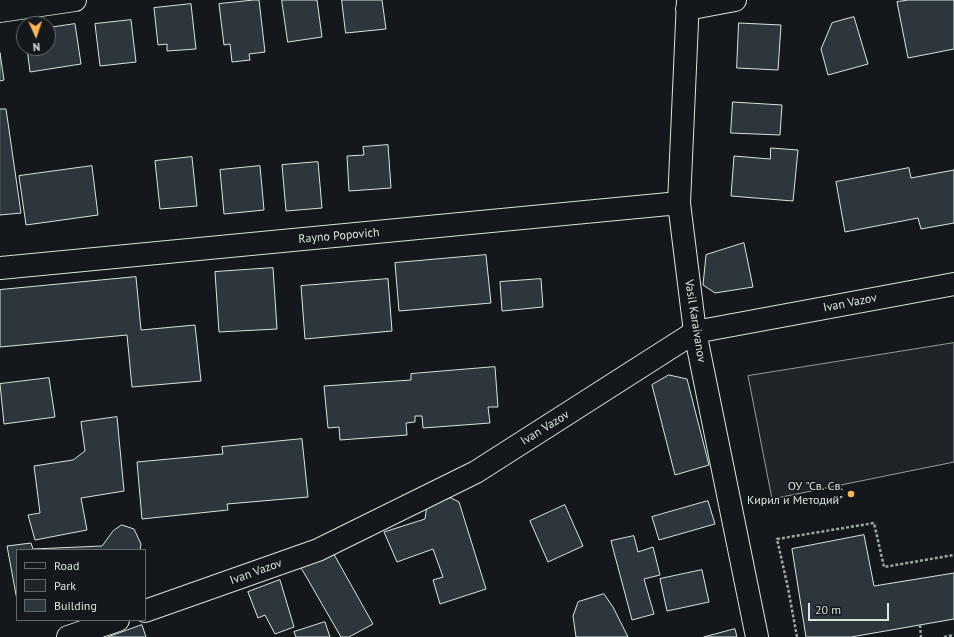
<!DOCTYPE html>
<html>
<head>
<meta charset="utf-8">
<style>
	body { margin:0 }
	#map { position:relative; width:954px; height:637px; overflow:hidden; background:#14181c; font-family:"PT Sans",sans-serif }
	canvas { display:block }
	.legend { position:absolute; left:16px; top:549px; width:130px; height:72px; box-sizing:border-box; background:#14181c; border:1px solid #626a69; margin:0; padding:5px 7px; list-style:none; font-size:12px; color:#d8e6dc }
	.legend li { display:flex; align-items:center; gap:8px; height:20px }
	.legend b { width:20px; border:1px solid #626a69 }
	.north { position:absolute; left:16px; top:16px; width:40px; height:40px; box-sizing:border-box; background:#14181c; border:1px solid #626a69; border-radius:50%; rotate:177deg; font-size:11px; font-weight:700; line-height:16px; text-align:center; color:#d8e6dc }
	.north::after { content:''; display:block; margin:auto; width:14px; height:18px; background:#ffb74d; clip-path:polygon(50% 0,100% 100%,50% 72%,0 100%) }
	.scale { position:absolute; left:808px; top:603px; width:81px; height:18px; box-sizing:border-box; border:2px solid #d8e6dc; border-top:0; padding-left:5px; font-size:12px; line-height:14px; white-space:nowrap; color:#d8e6dc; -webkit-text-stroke:3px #14181c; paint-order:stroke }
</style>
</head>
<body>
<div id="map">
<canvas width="954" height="637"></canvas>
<ul class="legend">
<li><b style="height:5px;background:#14181c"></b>Road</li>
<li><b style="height:11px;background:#202428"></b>Park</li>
<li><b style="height:11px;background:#2c363c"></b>Building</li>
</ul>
<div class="north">N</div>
<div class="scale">20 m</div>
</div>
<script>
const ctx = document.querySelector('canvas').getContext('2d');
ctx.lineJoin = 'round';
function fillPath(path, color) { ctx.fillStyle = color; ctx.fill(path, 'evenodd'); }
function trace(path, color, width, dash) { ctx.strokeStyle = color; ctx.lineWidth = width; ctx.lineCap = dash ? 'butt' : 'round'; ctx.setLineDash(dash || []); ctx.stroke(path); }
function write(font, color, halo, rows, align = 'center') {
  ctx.font = font + ' "PT Sans",sans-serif'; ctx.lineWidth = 3; ctx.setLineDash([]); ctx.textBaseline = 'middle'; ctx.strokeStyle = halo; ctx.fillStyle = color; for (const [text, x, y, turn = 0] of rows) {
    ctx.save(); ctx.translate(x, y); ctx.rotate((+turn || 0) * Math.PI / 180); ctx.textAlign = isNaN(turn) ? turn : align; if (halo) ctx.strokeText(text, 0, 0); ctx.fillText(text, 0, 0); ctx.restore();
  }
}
const green = new Path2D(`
	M 954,343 L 954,462 L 772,499 L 748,376 Z`);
fillPath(green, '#202428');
trace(green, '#939e99', 1);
const building = new Path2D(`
	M 254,0 L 259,0 L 265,52 L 249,54 L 250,60 L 232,62 L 230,44 L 224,45 L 219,4 Z
	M 282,0 L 317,0 L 322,37 L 288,42 Z
	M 342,0 L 382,0 L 386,29 L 346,33 Z
	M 909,0 L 954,0 L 954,49 L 908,58 L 897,2 Z
	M 191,4 L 196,49 L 167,51 L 167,44 L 158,45 L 154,8 Z
	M 854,17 L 868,64 L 828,75 L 821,49 L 832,23 Z
	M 131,20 L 136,62 L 100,66 L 95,24 Z
	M 739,23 L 781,25 L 778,70 L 737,68 Z
	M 75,24 L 81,64 L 30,72 L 27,48 L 48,48 L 48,28 Z
	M 0,53 L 4,80 L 0,81 Z
	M 733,102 L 782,105 L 780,135 L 731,133 Z
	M 0,109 L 6,109 L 21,213 L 0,215 Z
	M 388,145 L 391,188 L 349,191 L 347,156 L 364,155 L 363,147 Z
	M 771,148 L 798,150 L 793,201 L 731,196 L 734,156 L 770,159 Z
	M 192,157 L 197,206 L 160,209 L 155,161 Z
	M 318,162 L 322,208 L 286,211 L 282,165 Z
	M 92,166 L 98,215 L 26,225 L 19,176 Z
	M 260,166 L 264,210 L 224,214 L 220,170 Z
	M 909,168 L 911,178 L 954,170 L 954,223 L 921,229 L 918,218 L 845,232 L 836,182 Z
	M 744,243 L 753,287 L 715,293 L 703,285 L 706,255 Z
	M 486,255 L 491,303 L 399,311 L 395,263 Z
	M 273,268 L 277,329 L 219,332 L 215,272 Z
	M 136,277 L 141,330 L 195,325 L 201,381 L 132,387 L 127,335 L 0,347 L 0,290 Z
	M 388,279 L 392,331 L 305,339 L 301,286 Z
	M 541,279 L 543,307 L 502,311 L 500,282 Z
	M 495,367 L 498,407 L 488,407 L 490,423 L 423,428 L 422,416 L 415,416 L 415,422 L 406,423 L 407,435 L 340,440 L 339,427 L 328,428 L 324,386 L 411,380 L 411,374 Z
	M 669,375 L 687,379 L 709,465 L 675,475 L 652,385 Z
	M 49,378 L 55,417 L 4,424 L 0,384 Z
	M 117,417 L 124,491 L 81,498 L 87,530 L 35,540 L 28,515 L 40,513 L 34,466 L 73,460 L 85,451 L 81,422 Z
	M 302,439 L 308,497 L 227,504 L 228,510 L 142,519 L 137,462 L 223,454 L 222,447 Z
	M 451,498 L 459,502 L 486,589 L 440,604 L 433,580 L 443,577 L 433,549 L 397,562 L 384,532 L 425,519 L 427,505 Z
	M 708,501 L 715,524 L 659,540 L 652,517 Z
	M 565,505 L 583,546 L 548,562 L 530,521 Z
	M 122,525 L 134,529 L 141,544 L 140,550 L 17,550 L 17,600 L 7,546 L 31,543 L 33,549 L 102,546 L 113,531 Z
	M 864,535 L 874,586 L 954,573 L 954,619 L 851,637 L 806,637 L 792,549 Z
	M 634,536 L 638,552 L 653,547 L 660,575 L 644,579 L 654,614 L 632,620 L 611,541 Z
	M 331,549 L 373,624 L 349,637 L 341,637 L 300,566 Z
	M 702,570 L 709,602 L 667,611 L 660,579 Z
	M 280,580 L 294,627 L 275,634 L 265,615 L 258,618 L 248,592 Z
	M 604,594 L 613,607 L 628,637 L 576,637 L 573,616 L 578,602 Z
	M 325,622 L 330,637 L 296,637 L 294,632 Z
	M 142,625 L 146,637 L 108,637 Z
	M 735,629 L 737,637 L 704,637 Z`);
fillPath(building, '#2c363c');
trace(building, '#d8e6dc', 1);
const street = new Path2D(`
	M 688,0 L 679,203 L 695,332 L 757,637
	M 687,9 L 735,0
	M 0,11 L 75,0
	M 0,268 L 679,203
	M 145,611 L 318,550 L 476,472 L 695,332 L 954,284
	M 68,637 L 118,620`);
trace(street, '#d8e6dc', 24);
trace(new Path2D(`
	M 920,625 L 921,637
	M 797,637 L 788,588 L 777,539 L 874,523 L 884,567 L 954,555
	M 944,637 L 954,635`), '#9da8a2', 2.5, [3, 2]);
trace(street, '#14181c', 22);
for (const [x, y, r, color] of [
	[851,494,4,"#ffb74d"]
]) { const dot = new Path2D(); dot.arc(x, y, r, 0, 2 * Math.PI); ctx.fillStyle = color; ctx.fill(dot); trace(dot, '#14181c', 1.5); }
write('12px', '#d8e6dc', '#14181c', [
	["Rayno Popovich",339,236,-5],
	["Ivan Vazov",850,303,-11],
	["Vasil Karaivanov",695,321,81],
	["Ivan Vazov",545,428,-32],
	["Ivan Vazov",256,572,-20]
]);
write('12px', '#d8e6dc', '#14181c', [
	["ОУ \"Св. Св.",843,487],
	["Кирил и Методий\"",843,501]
], 'right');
</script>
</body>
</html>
